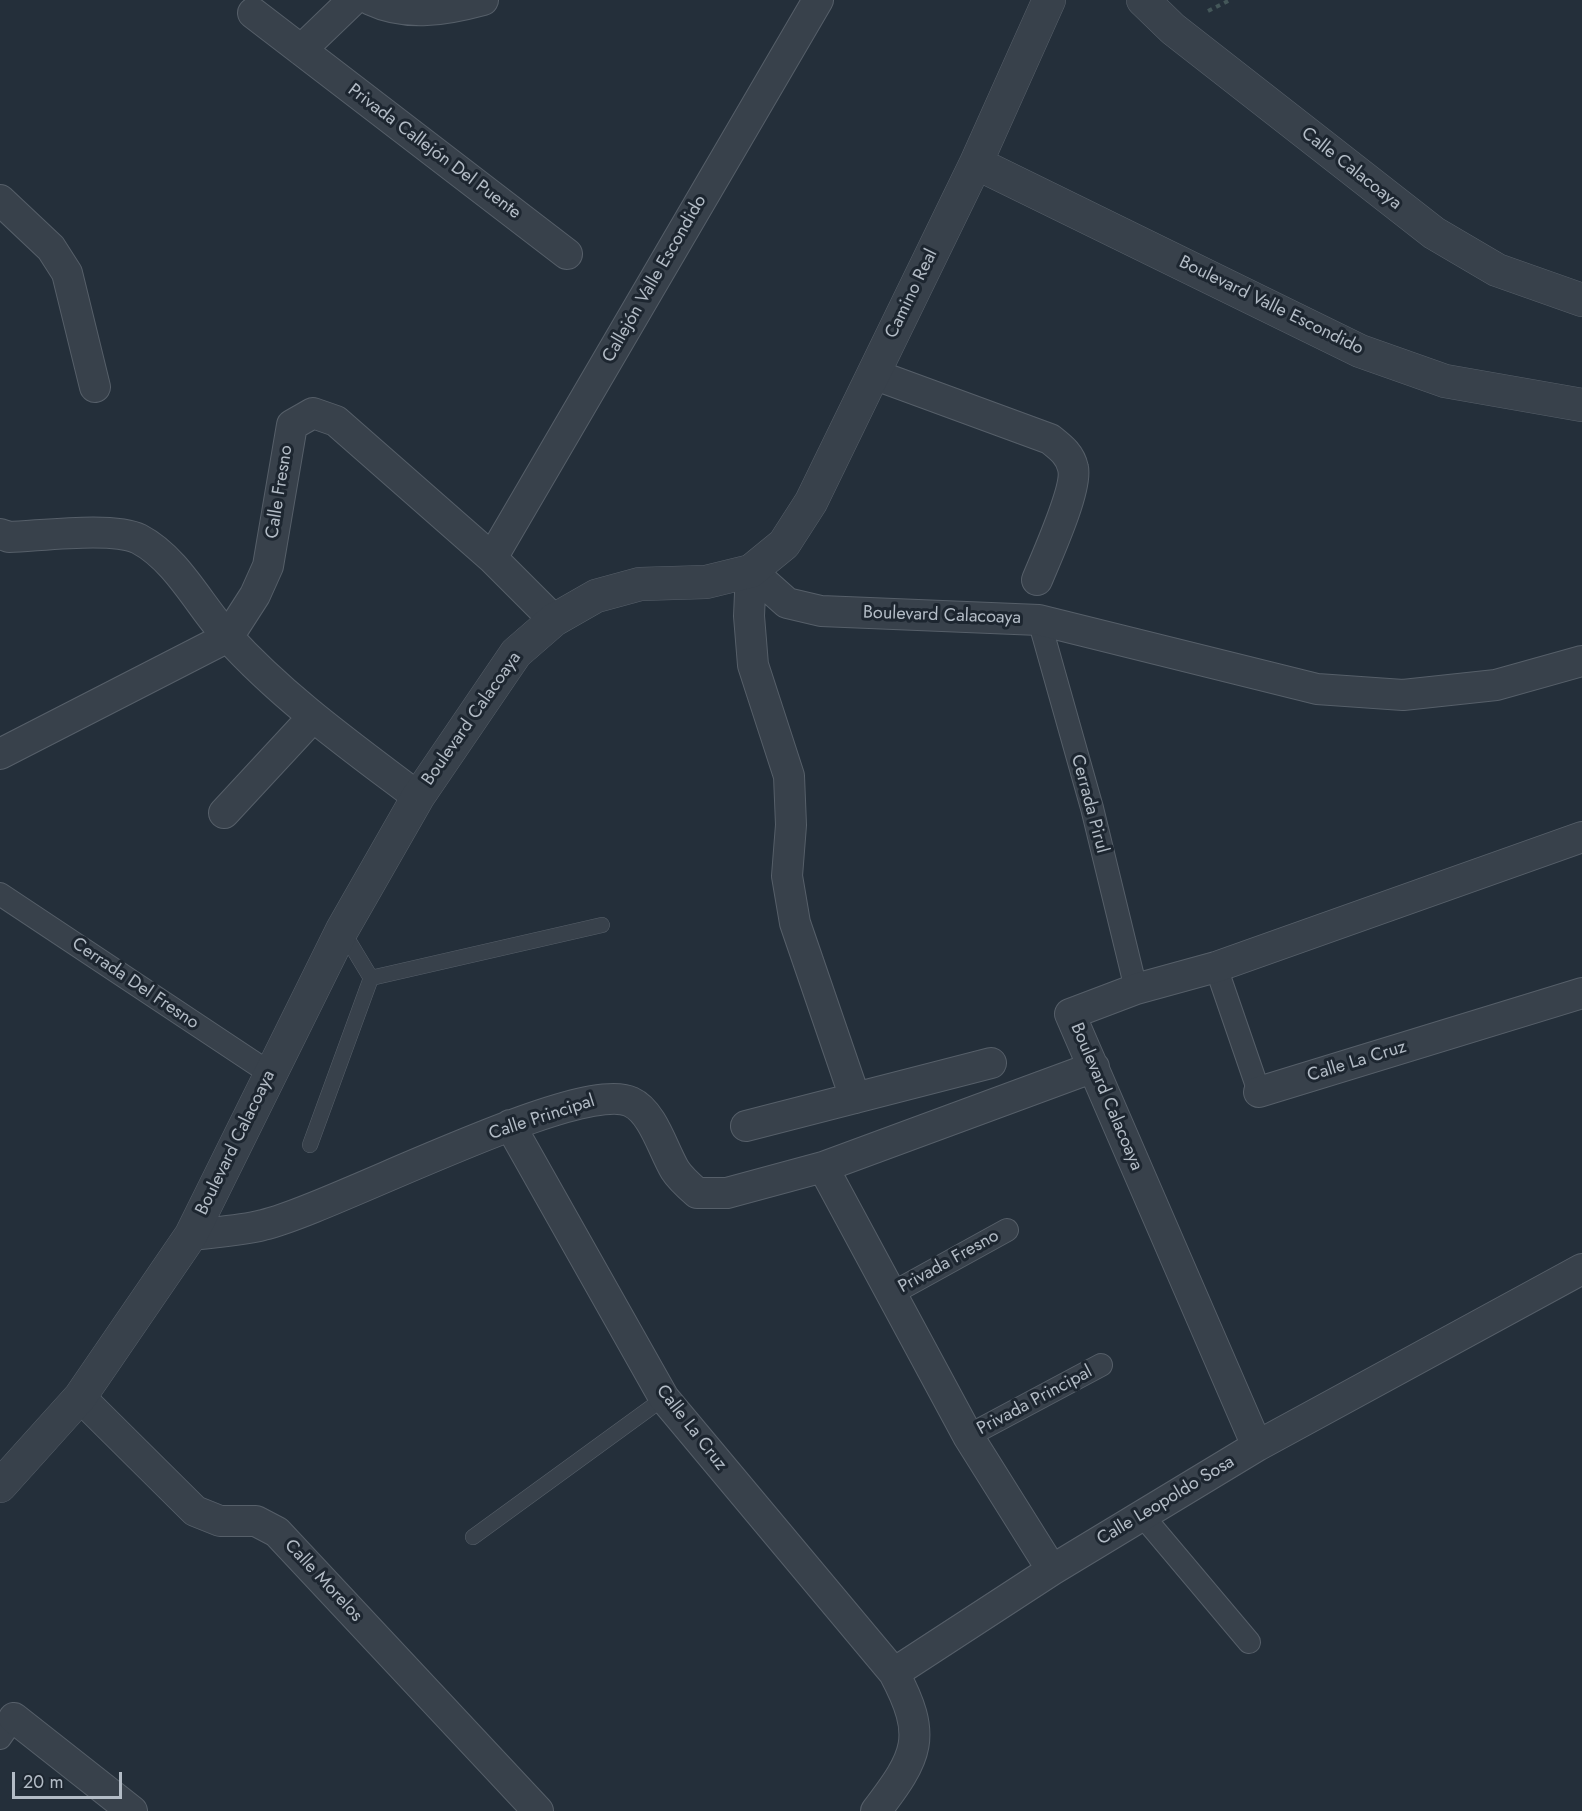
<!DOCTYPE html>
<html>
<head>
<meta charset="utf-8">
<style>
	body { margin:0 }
	#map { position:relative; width:1582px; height:1811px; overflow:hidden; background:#242f3a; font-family:Jost,sans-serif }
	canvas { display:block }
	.scale { position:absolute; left:12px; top:1772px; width:110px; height:27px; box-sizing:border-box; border:3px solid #b3bcc6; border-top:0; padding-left:8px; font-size:18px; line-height:21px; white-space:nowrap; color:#b3bcc6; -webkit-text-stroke:4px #1d2630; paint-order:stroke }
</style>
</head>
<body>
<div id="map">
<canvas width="1582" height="1811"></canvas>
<div class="scale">20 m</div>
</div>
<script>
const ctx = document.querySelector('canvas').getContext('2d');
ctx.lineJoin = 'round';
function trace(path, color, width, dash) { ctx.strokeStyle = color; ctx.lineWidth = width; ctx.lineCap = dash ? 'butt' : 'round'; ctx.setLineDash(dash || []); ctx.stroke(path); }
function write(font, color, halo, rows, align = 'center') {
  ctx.font = font + ' Jost,sans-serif'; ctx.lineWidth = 6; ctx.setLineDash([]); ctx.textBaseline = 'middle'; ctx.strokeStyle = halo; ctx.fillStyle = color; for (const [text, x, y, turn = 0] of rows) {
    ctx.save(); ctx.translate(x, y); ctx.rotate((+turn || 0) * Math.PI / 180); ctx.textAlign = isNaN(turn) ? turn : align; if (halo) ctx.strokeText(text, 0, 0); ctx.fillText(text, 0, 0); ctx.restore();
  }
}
const service = new Path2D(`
	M 342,930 L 371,978
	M 310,1145 L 371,978 L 602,925
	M 473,1537 L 664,1398`);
const pedestrian = new Path2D(`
	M 1039,620 L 1092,808 L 1136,989
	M 0,894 L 271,1074
	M 1216,967 L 1259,1092
	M 891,1294 L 1007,1230
	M 968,1436 L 1101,1365
	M 1142,1515 L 1249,1642
	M 0,1738 L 14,1718`);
const minor = new Path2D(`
	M 371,0 C 407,17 446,10 483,0
	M 253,13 L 567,254
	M 301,50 L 353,0
	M 0,200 L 51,248 L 67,273 L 95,387
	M 873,374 L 1050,439 C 1060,447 1070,454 1073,468 C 1078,488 1046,558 1037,580
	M 0,534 L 9,537 C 40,536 113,526 139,539 C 177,559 199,605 227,636 C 283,698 352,747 418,797
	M 492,558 L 818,0
	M 751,571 L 787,603 L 821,611 L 1039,620 L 1317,689 L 1403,695 L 1496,685 L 1582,661
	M 751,571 L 749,616 L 753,665 L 789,776 L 791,825 L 787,876 L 795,923 L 855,1098
	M 0,754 L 228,637 L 255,595 L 268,566 L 292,425 L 313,413 L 336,421 L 492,558 L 554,620
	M 224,813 L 313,717
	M 1259,1092 L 1582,993
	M 510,1125 L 664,1398 L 894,1673 C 928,1737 918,1756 876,1811
	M 746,1126 L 991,1063
	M 823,1167 L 968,1436 L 1052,1570
	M 191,1235 C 215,1232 240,1231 263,1225 C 332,1209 580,1077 631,1102 C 653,1112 663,1150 675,1170 C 680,1178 689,1186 697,1193 L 727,1193 L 823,1167 L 1094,1067
	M 80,1397 L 195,1511 L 220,1521 L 256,1521 L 277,1532 L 538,1811
	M 1257,1446 L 1070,1014 L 1136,989 L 1216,967 L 1582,837
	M 894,1673 L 1052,1570 L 1257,1446 L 1582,1269
	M 14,1718 L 132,1811`);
const tertiary = new Path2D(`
	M 1143,0 L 1173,29 L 1434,233 L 1497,270 L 1582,300
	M 976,163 L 1360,351 L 1445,381 L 1582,405
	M 0,1486 L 80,1397 L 191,1235 L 342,930 L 418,797 L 516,653 L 554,620 L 596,596 L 640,584 L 706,582 L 751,571 L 784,544 L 811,502 L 976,163 L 1049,0`);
trace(service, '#565f69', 16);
trace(pedestrian, '#565f69', 24);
trace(minor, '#565f69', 32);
trace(tertiary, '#565f69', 34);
trace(new Path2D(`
	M 1208,11 L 1230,0`), '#445759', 4, [4.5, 4.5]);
trace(service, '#38414b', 15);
trace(pedestrian, '#38414b', 22);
trace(minor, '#38414b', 30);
trace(tertiary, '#38414b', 33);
write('18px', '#b3bcc6', '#1d2630', [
	["Privada Callejón Del Puente",434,152,37],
	["Calle Calacoaya",1351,169,38],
	["Callejón Valle Escondido",655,279,-60],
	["Camino Real",912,294,-64],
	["Boulevard Valle Escondido",1271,306,26],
	["Calle Fresno",280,492,-81],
	["Boulevard Calacoaya",942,616,2],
	["Boulevard Calacoaya",472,719,-55],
	["Cerrada Pirul",1089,804,75],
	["Cerrada Del Fresno",135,984,34],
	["Calle La Cruz",1357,1062,-17],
	["Boulevard Calacoaya",1106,1097,67],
	["Calle Principal",542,1118,-18],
	["Boulevard Calacoaya",236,1143,-64],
	["Privada Fresno",949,1262,-29],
	["Privada Principal",1035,1401,-28],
	["Calle La Cruz",691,1428,52],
	["Calle Leopoldo Sosa",1166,1501,-31],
	["Calle Morelos",323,1581,47]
]);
</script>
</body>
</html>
